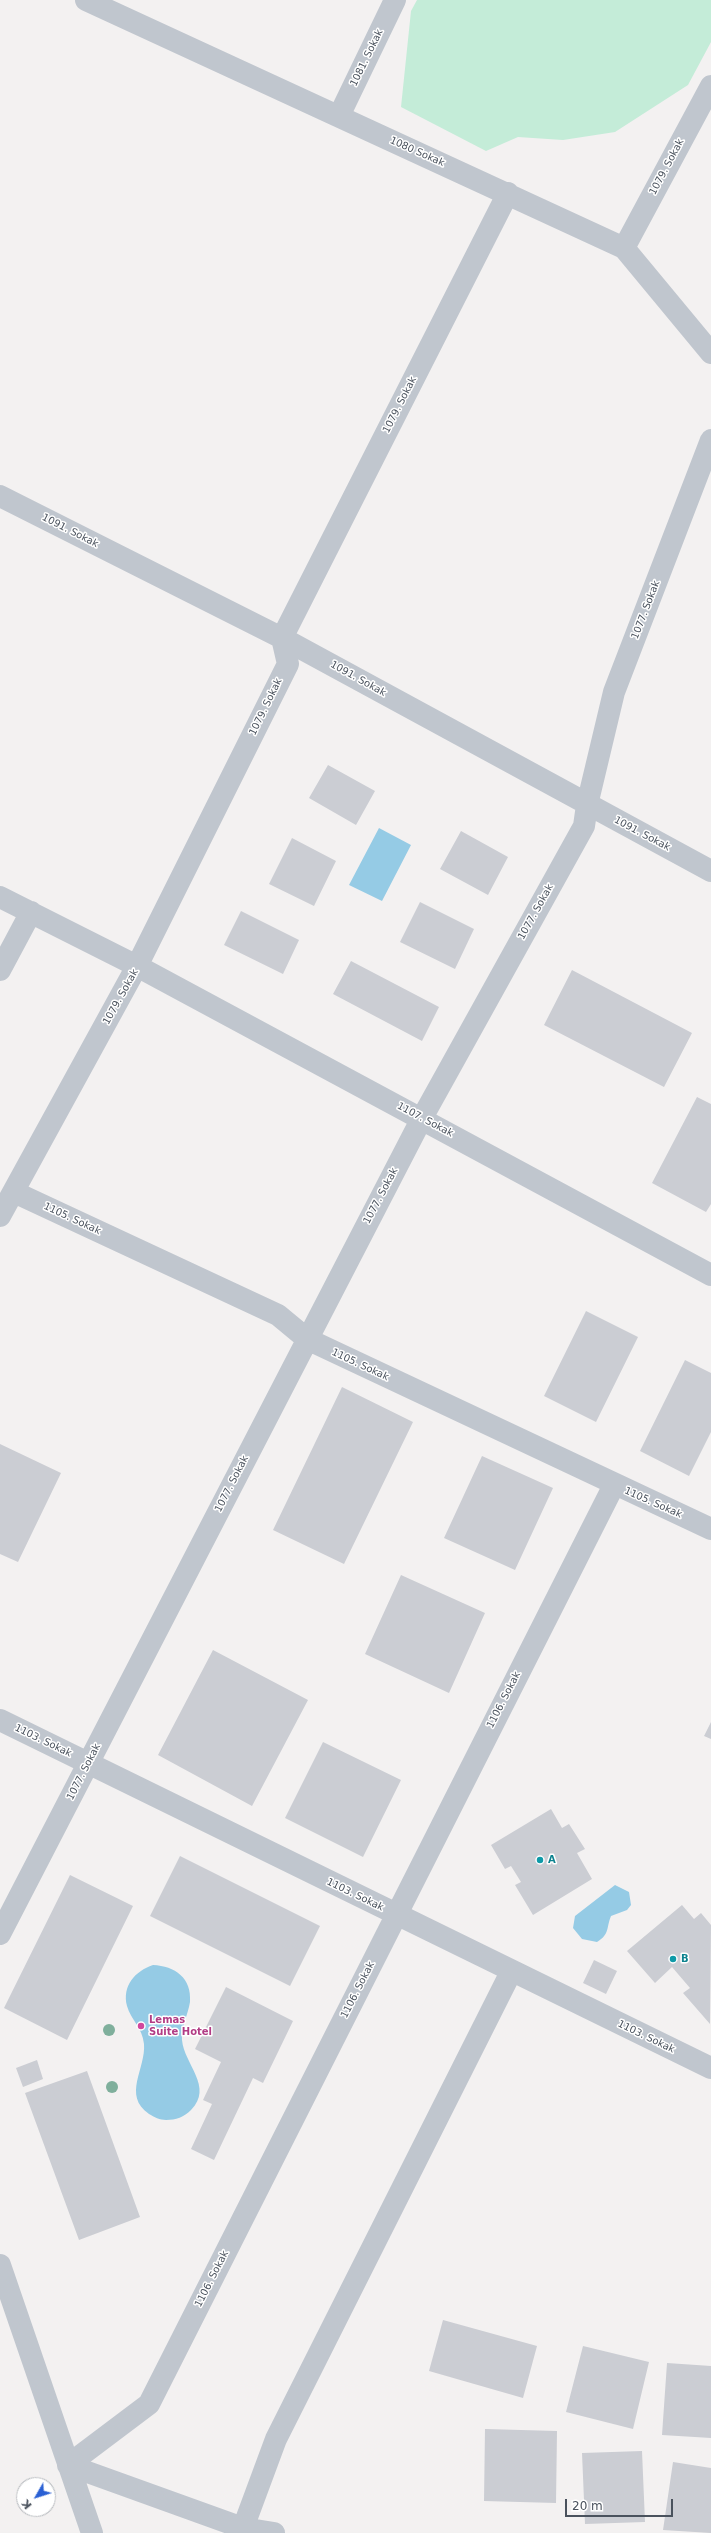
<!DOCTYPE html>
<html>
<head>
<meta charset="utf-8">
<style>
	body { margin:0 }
	#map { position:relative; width:711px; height:2533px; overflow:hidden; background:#f3f1f1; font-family:"DejaVu Sans",sans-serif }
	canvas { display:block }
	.north { position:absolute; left:16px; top:2477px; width:40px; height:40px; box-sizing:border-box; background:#fff; border:1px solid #b7babe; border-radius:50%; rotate:231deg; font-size:11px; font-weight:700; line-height:16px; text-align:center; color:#4a525d }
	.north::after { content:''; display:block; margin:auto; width:14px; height:18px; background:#2a60d4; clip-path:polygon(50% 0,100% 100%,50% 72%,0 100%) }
	.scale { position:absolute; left:565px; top:2499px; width:108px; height:18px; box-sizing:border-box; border:2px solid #4a525d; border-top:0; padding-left:5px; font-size:12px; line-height:14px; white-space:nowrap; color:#4a525d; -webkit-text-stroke:3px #fff; paint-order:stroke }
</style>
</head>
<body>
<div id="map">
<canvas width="711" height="2533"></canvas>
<div class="north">K</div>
<div class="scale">20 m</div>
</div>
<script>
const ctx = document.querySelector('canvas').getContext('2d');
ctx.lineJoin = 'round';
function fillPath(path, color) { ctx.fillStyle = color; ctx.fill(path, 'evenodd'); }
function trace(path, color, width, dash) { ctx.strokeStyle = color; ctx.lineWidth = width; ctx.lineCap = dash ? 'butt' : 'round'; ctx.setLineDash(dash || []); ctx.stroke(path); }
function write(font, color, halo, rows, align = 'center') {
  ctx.font = font + ' "DejaVu Sans",sans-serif'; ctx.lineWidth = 3; ctx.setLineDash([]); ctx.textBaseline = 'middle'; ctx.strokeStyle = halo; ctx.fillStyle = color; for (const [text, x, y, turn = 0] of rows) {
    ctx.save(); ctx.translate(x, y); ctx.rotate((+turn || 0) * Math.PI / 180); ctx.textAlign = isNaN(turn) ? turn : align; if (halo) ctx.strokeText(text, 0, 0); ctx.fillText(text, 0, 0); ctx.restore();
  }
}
fillPath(new Path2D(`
	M 417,0 L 711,0 L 711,42 L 688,85 L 615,132 L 563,140 L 518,137 L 486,151 L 401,107 L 411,11 Z`), '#c4ecd8');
fillPath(new Path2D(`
	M 379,828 L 411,845 L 382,901 L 349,885 Z
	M 615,1885 L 629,1892 L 631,1905 L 627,1910 L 611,1916 C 606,1928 610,1934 597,1942 L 582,1939 L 573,1928 L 575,1916 Z
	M 153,1965 C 175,1966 192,1978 190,2002 C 188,2015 181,2027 182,2040 C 184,2064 214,2087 191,2110 C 184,2117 176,2120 166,2120 C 160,2120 154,2117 149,2114 C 122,2095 146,2069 144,2044 C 142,2027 131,2020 127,2006 C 122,1986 135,1971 153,1965 Z`), '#95cbe5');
fillPath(new Path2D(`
	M 328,765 L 375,791 L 356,825 L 309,798 Z
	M 461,831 L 508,857 L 488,895 L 440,869 Z
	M 292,838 L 336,861 L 314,906 L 269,884 Z
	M 420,902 L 474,929 L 455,969 L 400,942 Z
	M 241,911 L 299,940 L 283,974 L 224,945 Z
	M 351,961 L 439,1007 L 422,1041 L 333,994 Z
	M 572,970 L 692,1033 L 664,1087 L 544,1025 Z
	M 697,1097 L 711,1104 L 711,1204 L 706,1212 L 652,1183 Z
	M 586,1311 L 638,1337 L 596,1422 L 544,1396 Z
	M 685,1360 L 711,1373 L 711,1432 L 689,1476 L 640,1451 Z
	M 342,1387 L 413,1422 L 344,1564 L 273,1530 Z
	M 0,1444 L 61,1473 L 18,1562 L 0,1554 Z
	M 482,1456 L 553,1488 L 515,1570 L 444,1538 Z
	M 401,1575 L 485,1613 L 449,1693 L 365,1654 Z
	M 213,1650 L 308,1700 L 252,1806 L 158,1755 Z
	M 711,1722 L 711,1739 L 704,1736 Z
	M 323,1742 L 401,1780 L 363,1857 L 285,1818 Z
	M 551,1809 L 562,1828 L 569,1824 L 585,1849 L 577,1853 L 592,1879 L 533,1915 L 515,1885 L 521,1882 L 511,1866 L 505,1869 L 491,1845 Z
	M 180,1856 L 320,1926 L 290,1986 L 150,1916 Z
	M 70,1875 L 133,1906 L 67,2040 L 4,2008 Z
	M 682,1905 L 694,1919 L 701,1913 L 711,1925 L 710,2024 L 683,1993 L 690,1988 L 672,1967 L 655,1983 L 627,1951 Z
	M 594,1960 L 617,1971 L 606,1994 L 583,1983 Z
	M 226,1987 L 293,2021 L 263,2083 L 253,2078 L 214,2160 L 191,2149 L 212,2104 L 203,2100 L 221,2062 L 195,2049 Z
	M 37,2060 L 43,2079 L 23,2087 L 16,2068 Z
	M 87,2071 L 140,2217 L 79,2240 L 25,2093 Z
	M 443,2320 L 537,2346 L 523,2398 L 429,2371 Z
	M 583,2346 L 649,2362 L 633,2429 L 566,2412 Z
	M 667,2363 L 711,2366 L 711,2438 L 662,2435 Z
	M 485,2429 L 557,2431 L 556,2503 L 484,2501 Z
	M 642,2451 L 645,2522 L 585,2524 L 582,2453 Z
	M 673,2462 L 711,2468 L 711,2533 L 663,2530 Z`), '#cbcdd3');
trace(new Path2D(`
	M 86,0 L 624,248 L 711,353
	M 339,116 L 395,0
	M 624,248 L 711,86
	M 0,496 L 282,638 L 711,871
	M 0,897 L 137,966 L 711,1275
	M 0,970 L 31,912
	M 14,1192 L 278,1315 L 307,1339 L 711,1529
	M 0,1216 L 137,966 L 288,664 L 282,638 L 508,193
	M 0,1720 L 711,2068
	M 0,1934 L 422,1118 L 584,826 L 587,805 L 614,692 L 711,440
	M 0,2265 L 92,2533
	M 68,2465 L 149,2404 L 614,1485
	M 68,2465 L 243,2528 L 274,2533
	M 243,2528 L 276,2439 L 511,1972`), '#c0c6ce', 22);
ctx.fillStyle = '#7faf9c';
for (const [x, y] of [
	[109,2030],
	[112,2087]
]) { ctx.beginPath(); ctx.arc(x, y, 6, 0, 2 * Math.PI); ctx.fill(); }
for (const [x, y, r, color] of [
	[540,1860,4,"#0f9aa8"],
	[673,1959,4,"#0f9aa8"],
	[141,2026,4,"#d1479c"]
]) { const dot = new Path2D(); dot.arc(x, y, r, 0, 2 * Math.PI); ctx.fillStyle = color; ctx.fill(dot); trace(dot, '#fff', 1.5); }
write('10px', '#4a525d', '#fff', [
	["1081. Sokak",367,58,-64],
	["1080 Sokak",417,152,24],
	["1079. Sokak",667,167,-62],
	["1079. Sokak",400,405,-63],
	["1091. Sokak",70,531,27],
	["1077. Sokak",646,610,-69],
	["1091. Sokak",358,679,29],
	["1079. Sokak",266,707,-64],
	["1091. Sokak",642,834,28],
	["1077. Sokak",536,912,-61],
	["1079. Sokak",121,997,-61],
	["1107. Sokak",425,1120,28],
	["1077. Sokak",381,1196,-62],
	["1105. Sokak",72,1219,25],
	["1105. Sokak",360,1365,25],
	["1077. Sokak",232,1484,-63],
	["1105. Sokak",653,1503,24],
	["1106. Sokak",504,1700,-63],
	["1103. Sokak",43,1741,26],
	["1077. Sokak",84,1772,-63],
	["1103. Sokak",355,1895,26],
	["1106. Sokak",358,1990,-63],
	["1103. Sokak",646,2037,26],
	["1106. Sokak",212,2279,-63]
]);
write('bold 10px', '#0d838f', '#fff', [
	["A",548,1860],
	["B",681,1959]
], 'left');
write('bold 10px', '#b23c85', '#fff', [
	["Lemas",149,2020],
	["Suite Hotel",149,2032]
], 'left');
</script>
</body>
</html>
